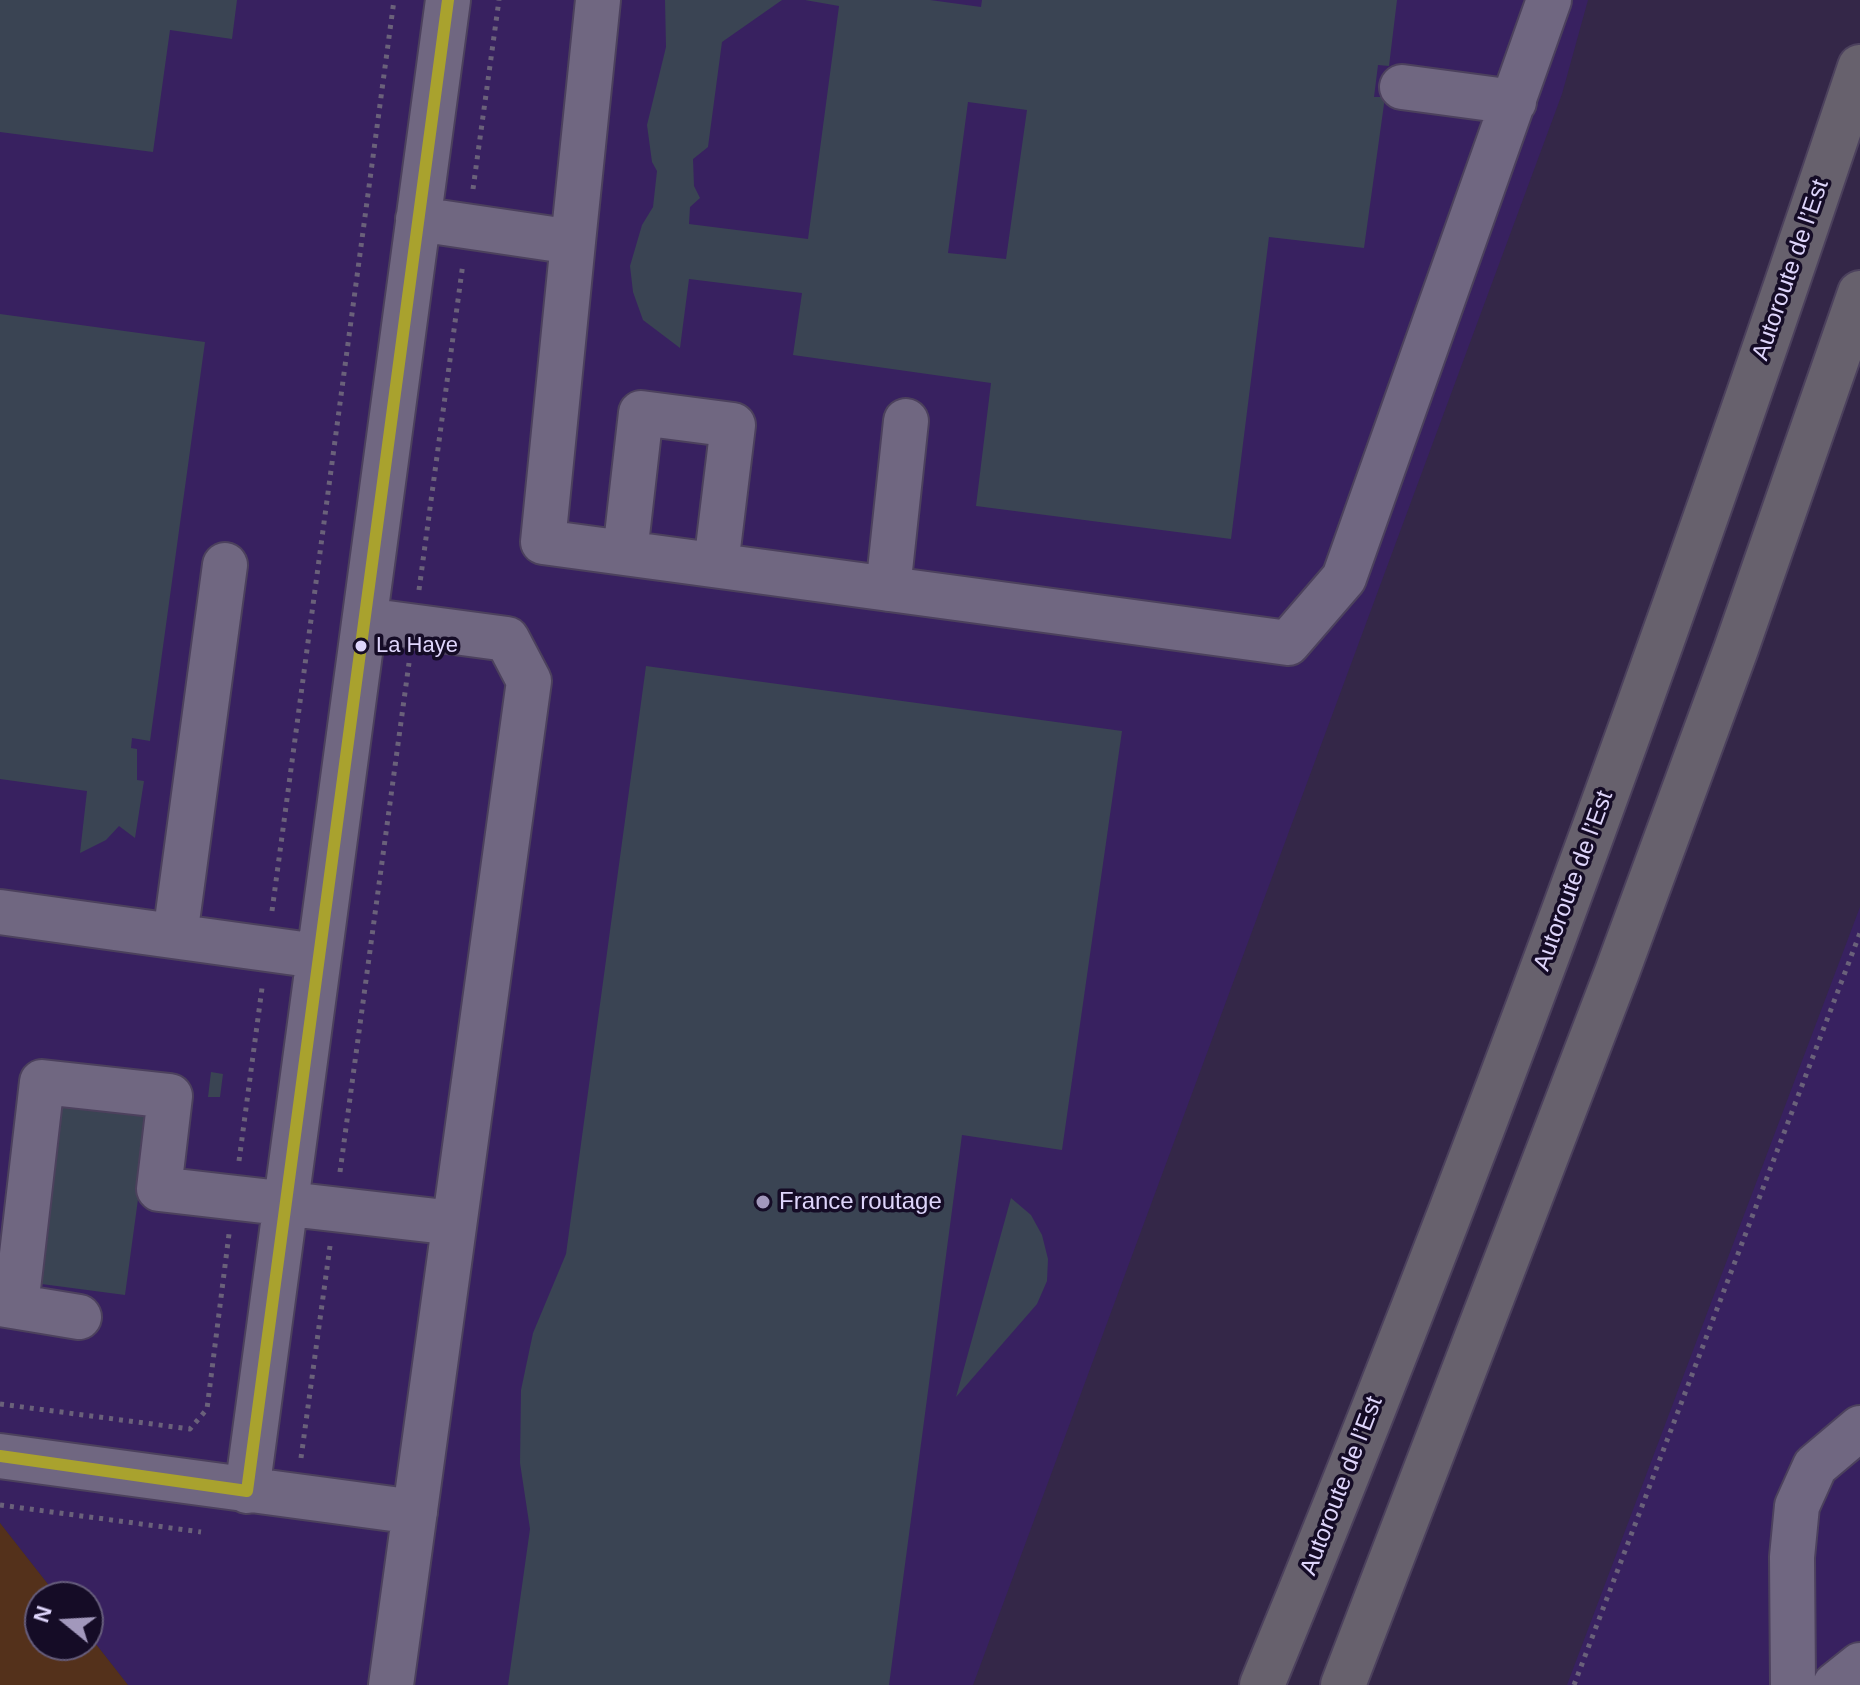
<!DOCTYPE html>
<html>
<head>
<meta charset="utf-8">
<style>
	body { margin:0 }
	#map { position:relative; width:1860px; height:1685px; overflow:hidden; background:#342748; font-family:Arial,sans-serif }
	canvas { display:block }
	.north { position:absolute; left:24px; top:1581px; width:80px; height:80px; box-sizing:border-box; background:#150c26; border:2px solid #655c7b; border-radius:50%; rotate:288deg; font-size:22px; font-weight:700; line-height:32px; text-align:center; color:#ded5fb }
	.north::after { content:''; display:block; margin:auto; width:28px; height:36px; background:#a298bc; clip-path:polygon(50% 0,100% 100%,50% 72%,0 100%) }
</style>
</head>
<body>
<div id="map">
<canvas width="1860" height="1685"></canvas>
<div class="north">N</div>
</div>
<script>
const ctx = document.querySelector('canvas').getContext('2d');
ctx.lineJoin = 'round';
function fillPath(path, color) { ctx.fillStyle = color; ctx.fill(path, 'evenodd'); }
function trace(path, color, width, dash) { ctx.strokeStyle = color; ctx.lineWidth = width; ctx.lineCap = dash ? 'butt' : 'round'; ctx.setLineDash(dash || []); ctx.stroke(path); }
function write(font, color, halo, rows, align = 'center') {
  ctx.font = font + ' Arial,sans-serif'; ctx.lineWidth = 7; ctx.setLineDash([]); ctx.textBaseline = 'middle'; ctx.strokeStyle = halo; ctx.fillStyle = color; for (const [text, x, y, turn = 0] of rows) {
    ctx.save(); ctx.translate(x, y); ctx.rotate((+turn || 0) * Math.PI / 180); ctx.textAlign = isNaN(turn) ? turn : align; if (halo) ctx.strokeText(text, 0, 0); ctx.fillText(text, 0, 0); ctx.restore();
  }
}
fillPath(new Path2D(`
	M 0,0 L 1588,0 L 1562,94 L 973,1685 L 128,1685 L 88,1634 L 88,1597 L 58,1597 L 0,1523 Z
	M 1860,907 L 1860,1685 L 1567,1685 Z`), '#382160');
fillPath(new Path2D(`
	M 0,1523 L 58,1597 L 40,1597 L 40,1645 L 88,1645 L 88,1634 L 128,1685 L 0,1685 Z`), '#54311b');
fillPath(new Path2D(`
	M 0,0 L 237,0 L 232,39 L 170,30 L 153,152 L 0,132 Z
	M 665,0 L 782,0 L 722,42 L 708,147 L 693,159 L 694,186 L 700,198 L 690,207 L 689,224 L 808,239 L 839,6 L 805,0 L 930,0 L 981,7 L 982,0 L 1397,0 L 1389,66 L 1378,65 L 1374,97 L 1385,97 L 1364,248 L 1269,237 L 1231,539 L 976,506 L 991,383 L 793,355 L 802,293 L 689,279 L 680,348 L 643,320 L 633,292 L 630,266 L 642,225 L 653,207 L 657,171 L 652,162 L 647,125 L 666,47 ZM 968,102 L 1027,110 L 1006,259 L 948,253 Z
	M 0,314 L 205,342 L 150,741 L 132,738 L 131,748 L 137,749 L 137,780 L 144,781 L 135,838 L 119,826 L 106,840 L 80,853 L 87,791 L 0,779 Z
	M 646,666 L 1122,731 L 1062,1150 L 962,1135 L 889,1685 L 508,1685 L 530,1529 L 520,1463 L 521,1390 L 533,1333 L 566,1254 Z
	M 211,1072 L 223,1074 L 220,1097 L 208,1097 Z
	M 58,1099 L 150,1111 L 125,1295 L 34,1283 Z
	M 1011,1198 L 1031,1215 L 1042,1235 L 1048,1259 L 1047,1281 L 1037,1304 L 956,1397 Z`), '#3a4453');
const minor = new Path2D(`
	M 1402,87 L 1514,102
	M 418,219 L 573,242 L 598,0
	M 573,242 L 543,542 L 1288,643 L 1344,578 L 1549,0
	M 625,553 L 641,413 L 733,425 L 716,565
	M 888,589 L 906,421
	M 365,620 L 507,639 L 529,681 L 391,1685
	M 0,912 L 317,956
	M 175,936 L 225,565
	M 0,1304 L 79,1317
	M 16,1306 L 42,1082 L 170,1096 L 159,1189 L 454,1223
	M 0,1456 L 415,1512
	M 247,1491 L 448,0
	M 1793,1685 L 1792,1557 L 1797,1506 L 1815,1466 L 1860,1428
	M 1835,1685 L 1860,1665`);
const highway = new Path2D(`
	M 1262,1685 C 1481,1154 1678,612 1860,67
	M 1343,1685 L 1617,972 L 1736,649 L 1860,293`);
trace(minor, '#4c415d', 48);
trace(highway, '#4c415d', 48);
trace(new Path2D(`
	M 473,189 L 499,0
	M 419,590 L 463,263
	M 272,911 L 394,0
	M 239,1161 L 262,988
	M 340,1172 L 409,663
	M 0,1404 L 190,1429 L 207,1409 L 229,1234
	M 301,1458 L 330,1246
	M 0,1505 L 201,1532
	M 1574,1685 L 1860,933`), '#6a617a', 5, [4, 6]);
trace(minor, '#706781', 44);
trace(highway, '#67616d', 44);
trace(new Path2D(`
	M 0,1456 L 247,1491
	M 247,1491 L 448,0`), '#a9a22e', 12);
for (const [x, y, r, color] of [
	[361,646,7,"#ded5fb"],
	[763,1202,8,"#a298bc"]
]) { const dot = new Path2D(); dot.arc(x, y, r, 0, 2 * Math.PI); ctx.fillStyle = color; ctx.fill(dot); trace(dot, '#150c26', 3); }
write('22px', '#ded5fb', '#150c26', [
	["La Haye",376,646]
], 'left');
write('24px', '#ded5fb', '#150c26', [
	["Autoroute de l’Est",1791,270,-71],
	["Autoroute de l’Est",1574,881,-70],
	["Autoroute de l’Est",1342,1486,-69]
]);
write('24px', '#ded5fb', '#150c26', [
	["France routage",779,1202]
], 'left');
</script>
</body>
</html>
